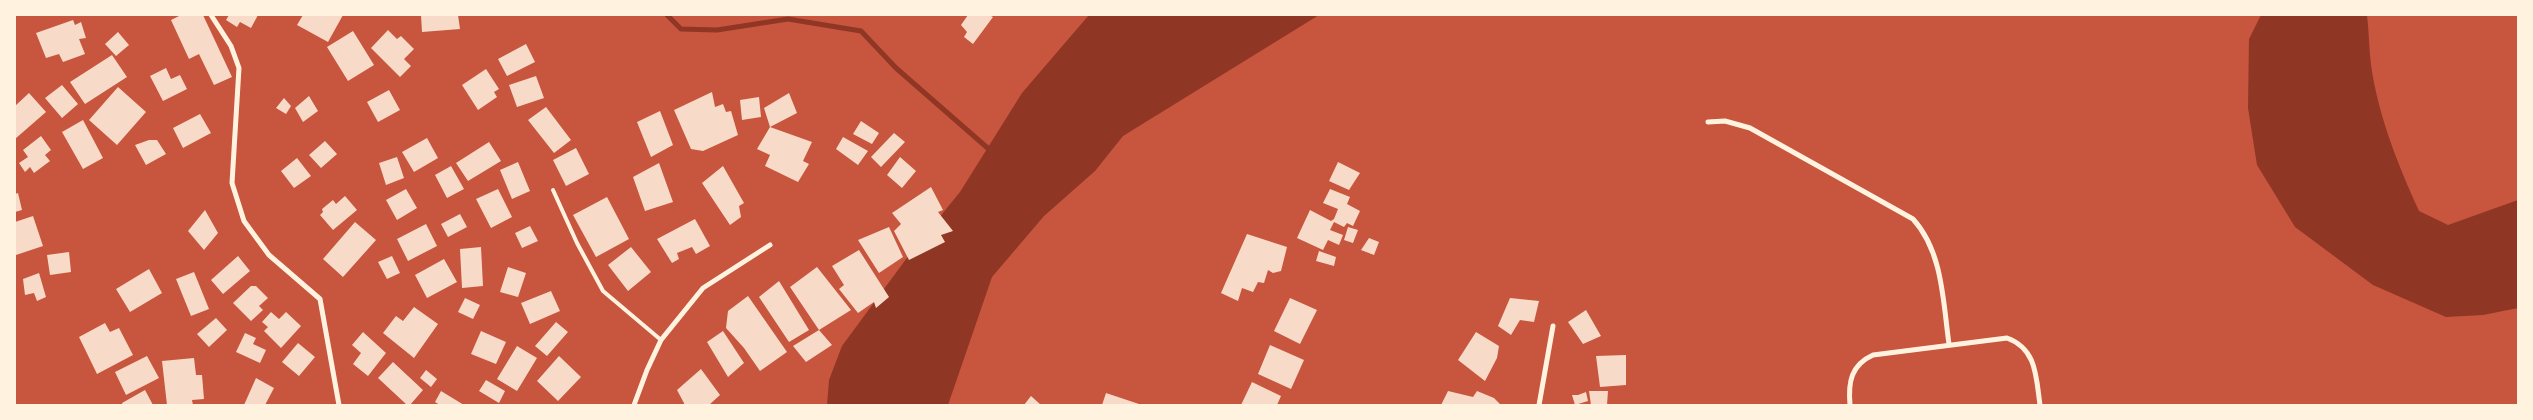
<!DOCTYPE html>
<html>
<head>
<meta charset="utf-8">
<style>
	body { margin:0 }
	#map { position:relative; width:2533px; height:420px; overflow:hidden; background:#c8553d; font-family:"Varela Round",sans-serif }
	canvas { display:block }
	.frame { position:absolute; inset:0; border:16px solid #fff3e0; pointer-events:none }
</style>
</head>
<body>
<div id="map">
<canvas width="2533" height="420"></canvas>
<div class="frame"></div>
</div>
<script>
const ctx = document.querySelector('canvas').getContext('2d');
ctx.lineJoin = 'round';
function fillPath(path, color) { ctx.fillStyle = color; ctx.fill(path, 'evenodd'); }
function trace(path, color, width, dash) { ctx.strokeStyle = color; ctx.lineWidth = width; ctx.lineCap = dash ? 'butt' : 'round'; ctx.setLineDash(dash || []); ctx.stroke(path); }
fillPath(new Path2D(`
	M 1089,15 L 1319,15 L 1123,136 L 1095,171 L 1044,216 L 992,277 L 948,405 L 827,405 L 829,380 L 842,346 L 912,251 L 960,192 L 1022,93 Z
	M 2261,15 L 2367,15 C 2369,32 2369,49 2371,65 C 2378,115 2398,165 2419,211 L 2448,225 L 2518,200 L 2518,308 L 2483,315 L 2446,317 L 2373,285 L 2295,227 L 2257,165 L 2248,108 L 2249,39 Z`), '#8f3625');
trace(new Path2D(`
	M 667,15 L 681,29 L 717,30 L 788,19 L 861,31 L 896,68 L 991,151`), '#8f3625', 5);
fillPath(new Path2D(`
	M 181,15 L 203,15 L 232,77 L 214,85 L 199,54 L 189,59 L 171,20 Z
	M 229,15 L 258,15 L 251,28 L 240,22 L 237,27 L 226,20 Z
	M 303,15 L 343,15 L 328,42 L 297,25 Z
	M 421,15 L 458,15 L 460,29 L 422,32 Z
	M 968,15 L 989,15 L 993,17 L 973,44 L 964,37 L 967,32 L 961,25 Z
	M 73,20 L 75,25 L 81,22 L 86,38 L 79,39 L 85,54 L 63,62 L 59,54 L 46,58 L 36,33 Z
	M 388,30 L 397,39 L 401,36 L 414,49 L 404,59 L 411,66 L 400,77 L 371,48 Z
	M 353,31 L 374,65 L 348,81 L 327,47 Z
	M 118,32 L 129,45 L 116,56 L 105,44 Z
	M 526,44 L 535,62 L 507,76 L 498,59 Z
	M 112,55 L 127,77 L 85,104 L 70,82 Z
	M 166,68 L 171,79 L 180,75 L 187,89 L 163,101 L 150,76 Z
	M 486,69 L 499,89 L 494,92 L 497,97 L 478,110 L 462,85 Z
	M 536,76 L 544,98 L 517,107 L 509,85 Z
	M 62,85 L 78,104 L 62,118 L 45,98 Z
	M 118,87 L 146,112 L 117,145 L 89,120 Z
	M 389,90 L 400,110 L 378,122 L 367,102 Z
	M 712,92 L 715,107 L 723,104 L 726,112 L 731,111 L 738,135 L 703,151 L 691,149 L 674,110 Z
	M 29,93 L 46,112 L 15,139 L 15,106 Z
	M 789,93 L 797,113 L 770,127 L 764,108 Z
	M 309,96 L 318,111 L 303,122 L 295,108 Z
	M 759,97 L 761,117 L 742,120 L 740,100 Z
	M 284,98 L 291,106 L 286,114 L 276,108 Z
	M 546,107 L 571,140 L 554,153 L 528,120 Z
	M 660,111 L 673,145 L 651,157 L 637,122 Z
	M 200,114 L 211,133 L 183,148 L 173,128 Z
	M 83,120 L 103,158 L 83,169 L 62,132 Z
	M 861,121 L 879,133 L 872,144 L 853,134 Z
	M 770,127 L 812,142 L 803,161 L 809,164 L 798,182 L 765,166 L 770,155 L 757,149 Z
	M 894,133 L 905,142 L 881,167 L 871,157 Z
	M 41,136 L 51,150 L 45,155 L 50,161 L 34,173 L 30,167 L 25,172 L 19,163 L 28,157 L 23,150 Z
	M 843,137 L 868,151 L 858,165 L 836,149 Z
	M 427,138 L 438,158 L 414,172 L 402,152 Z
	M 149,140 L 157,140 L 166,154 L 146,165 L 135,145 Z
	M 325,141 L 337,154 L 321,168 L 309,155 Z
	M 489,142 L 501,161 L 468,181 L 456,163 Z
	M 576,148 L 589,174 L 566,186 L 553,160 Z
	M 397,157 L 404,178 L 386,185 L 379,163 Z
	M 900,157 L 916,171 L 902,188 L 887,175 Z
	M 297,158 L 311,176 L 294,188 L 281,171 Z
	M 518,162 L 530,191 L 512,199 L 500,170 Z
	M 1338,162 L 1360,173 L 1349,190 L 1329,181 Z
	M 659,163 L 673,202 L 645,211 L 633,177 Z
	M 451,166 L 464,189 L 447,198 L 435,175 Z
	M 723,166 L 744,203 L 739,206 L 741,217 L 730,225 L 702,183 Z
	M 931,187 L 943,210 L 938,212 L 953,231 L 941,235 L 945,242 L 909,260 L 894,231 L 901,224 L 892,213 Z
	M 406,189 L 417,208 L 397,220 L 386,200 Z
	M 498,189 L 512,217 L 491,228 L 476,199 Z
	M 1330,189 L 1350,197 L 1347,204 L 1360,211 L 1353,226 L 1347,223 L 1344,227 L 1334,222 L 1330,230 L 1343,235 L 1339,245 L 1328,240 L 1323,250 L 1297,238 L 1310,210 L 1331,221 L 1334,219 L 1338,209 L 1323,203 Z
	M 18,193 L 22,210 L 15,212 L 15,194 Z
	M 345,196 L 357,210 L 333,230 L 320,215 L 323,212 L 322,209 L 333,200 L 336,204 Z
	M 607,197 L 629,239 L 596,257 L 573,215 Z
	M 205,210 L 218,233 L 204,250 L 188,231 Z
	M 460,214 L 467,227 L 448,237 L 441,224 Z
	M 33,216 L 43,246 L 16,255 L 15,222 Z
	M 695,219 L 710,246 L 696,254 L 692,247 L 677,253 L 679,259 L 672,263 L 657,239 Z
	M 355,222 L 376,240 L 343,277 L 323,259 Z
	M 426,224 L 437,246 L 408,261 L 397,239 Z
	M 530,226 L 538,241 L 522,248 L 515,233 Z
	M 889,227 L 903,257 L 879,273 L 858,240 Z
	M 1348,227 L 1358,230 L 1353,243 L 1344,240 Z
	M 1247,234 L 1287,247 L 1281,271 L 1273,273 L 1268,270 L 1264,283 L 1258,282 L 1253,292 L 1242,288 L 1238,301 L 1221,293 Z
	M 1369,238 L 1379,242 L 1374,255 L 1361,250 Z
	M 481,247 L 483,286 L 462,288 L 460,249 Z
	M 631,247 L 651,272 L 628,291 L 608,265 Z
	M 859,250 L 889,297 L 876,308 L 874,302 L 858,313 L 839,289 L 844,285 L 832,266 Z
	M 1319,251 L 1336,257 L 1334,266 L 1316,261 Z
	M 69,252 L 71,272 L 50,275 L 47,255 Z
	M 238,256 L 250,271 L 223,294 L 211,280 Z
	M 392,256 L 400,273 L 387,279 L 378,262 Z
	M 444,259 L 457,282 L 427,298 L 415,275 Z
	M 508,267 L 526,273 L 518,297 L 500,292 Z
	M 817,267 L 851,310 L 819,330 L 790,287 Z
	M 149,269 L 162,293 L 130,312 L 116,289 Z
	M 194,272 L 209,309 L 191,316 L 176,279 Z
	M 39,273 L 46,297 L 37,301 L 34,293 L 25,295 L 23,279 Z
	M 779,281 L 809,330 L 789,342 L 759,297 Z
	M 251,286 L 256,286 L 268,298 L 259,306 L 263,310 L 251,321 L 233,303 Z
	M 551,291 L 560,311 L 530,324 L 521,303 Z
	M 748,296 L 787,352 L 760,371 L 744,348 L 726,328 L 728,311 Z
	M 465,298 L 480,305 L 473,319 L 458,312 Z
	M 1290,298 L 1317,310 L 1300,344 L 1274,331 Z
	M 1510,298 L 1539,301 L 1534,322 L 1520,320 L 1511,335 L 1498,326 Z
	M 414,307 L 438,324 L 414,358 L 383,333 L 396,316 L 403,321 Z
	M 1586,310 L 1601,336 L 1583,344 L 1568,322 Z
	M 271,312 L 279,319 L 286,312 L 301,326 L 281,348 L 264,331 L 268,327 L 262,322 Z
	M 216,318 L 227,330 L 209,347 L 197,334 Z
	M 556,322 L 568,332 L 547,356 L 535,346 Z
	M 105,323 L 110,332 L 119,328 L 133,355 L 97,374 L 79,337 Z
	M 819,330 L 832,345 L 806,362 L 793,346 Z
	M 481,331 L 506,342 L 496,364 L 471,354 Z
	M 723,331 L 744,363 L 728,377 L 707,342 Z
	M 363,332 L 386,353 L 368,376 L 353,364 L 361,353 L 352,345 Z
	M 1476,332 L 1499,346 L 1497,358 L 1485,381 L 1458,360 Z
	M 245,333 L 256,338 L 253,344 L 266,350 L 260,363 L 236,352 Z
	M 298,343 L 315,357 L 299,376 L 282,362 Z
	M 1270,345 L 1304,360 L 1291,389 L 1258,374 Z
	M 517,346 L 537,358 L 517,391 L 497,379 Z
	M 1626,355 L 1626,385 L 1600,387 L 1596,356 Z
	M 147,356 L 159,378 L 126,395 L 115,372 Z
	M 559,356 L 581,377 L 558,401 L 537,381 Z
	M 194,358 L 196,375 L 202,375 L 204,399 L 192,400 L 193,405 L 167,405 L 162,361 Z
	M 393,362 L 423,390 L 410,405 L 407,405 L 378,378 Z
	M 701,369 L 720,395 L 709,405 L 685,405 L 677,390 Z
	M 426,370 L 437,379 L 431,387 L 420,378 Z
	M 256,378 L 274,388 L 265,405 L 244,405 Z
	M 486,380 L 505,391 L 499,403 L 479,391 Z
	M 1252,382 L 1281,396 L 1277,405 L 1241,405 Z
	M 145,390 L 153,405 L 123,405 L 122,403 Z
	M 441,391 L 464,405 L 440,405 L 435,402 Z
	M 1448,391 L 1473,397 L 1477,391 L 1494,398 L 1501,405 L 1441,405 Z
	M 1589,391 L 1608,391 L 1607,405 L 1591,405 Z
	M 1586,392 L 1588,401 L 1575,405 L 1572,395 L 1578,395 Z
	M 1106,393 L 1142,405 L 1102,405 Z
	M 1031,396 L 1041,405 L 1024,405 Z`), '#f7dbc8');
trace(new Path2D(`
	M 553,190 L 577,243 L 603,291 L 661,340`), '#fff3e0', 4);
trace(new Path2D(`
	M 211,15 L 231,46 L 239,68 L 232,183 L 244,221 L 269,255 L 320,299 L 339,405
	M 1708,122 L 1725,121 L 1750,128 L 1913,219 C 1943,252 1943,302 1949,344
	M 634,405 L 647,370 L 661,340 L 703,288 L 770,245
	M 1539,405 L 1553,326
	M 1850,405 C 1848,382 1851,365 1873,355 L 2007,338 C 2037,349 2036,377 2040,405`), '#fff3e0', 5);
</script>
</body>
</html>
